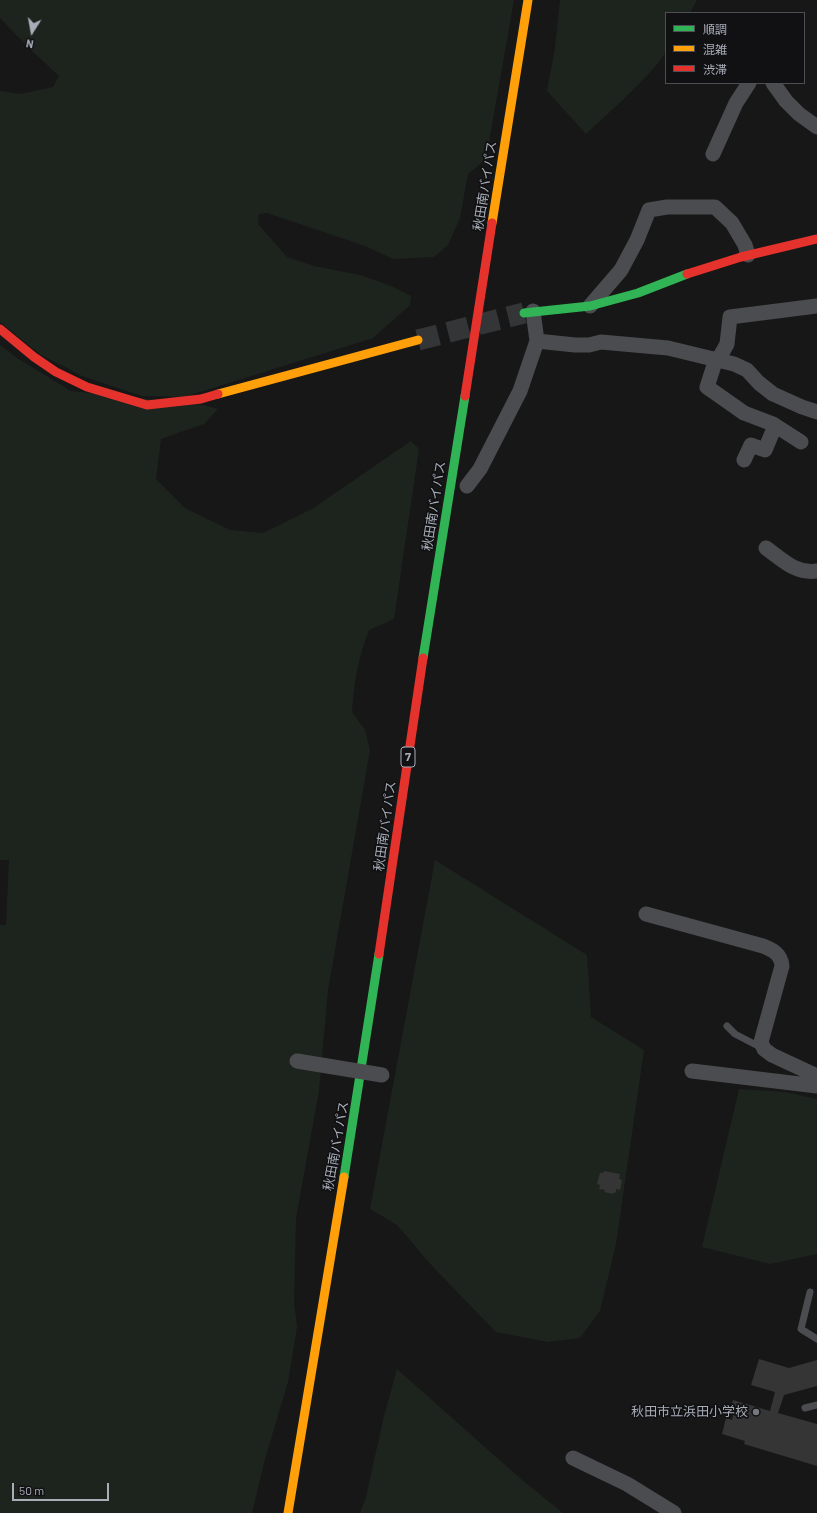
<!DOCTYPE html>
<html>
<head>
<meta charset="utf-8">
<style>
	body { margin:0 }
	#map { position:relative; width:817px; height:1513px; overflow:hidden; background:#171717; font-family:Barlow,"Noto Sans JP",sans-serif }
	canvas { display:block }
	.legend { position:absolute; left:665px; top:12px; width:140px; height:72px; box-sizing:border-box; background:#111113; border:1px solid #4d4f55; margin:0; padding:5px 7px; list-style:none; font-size:12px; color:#a8adb8 }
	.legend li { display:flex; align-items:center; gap:8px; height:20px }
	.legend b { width:20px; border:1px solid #4d4f55 }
	.north { position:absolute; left:12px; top:12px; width:40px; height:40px; -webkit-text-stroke:3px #111113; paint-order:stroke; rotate:191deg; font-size:11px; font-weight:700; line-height:16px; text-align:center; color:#a8adb8 }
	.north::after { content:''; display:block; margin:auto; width:14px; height:18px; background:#a8adb8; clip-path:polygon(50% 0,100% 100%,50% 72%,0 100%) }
	.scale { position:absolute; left:12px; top:1483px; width:97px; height:18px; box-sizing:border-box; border:2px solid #a8adb8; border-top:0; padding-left:5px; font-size:12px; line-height:14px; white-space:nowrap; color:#a8adb8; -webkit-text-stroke:3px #111113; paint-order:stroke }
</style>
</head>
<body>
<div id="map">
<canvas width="817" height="1513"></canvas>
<ul class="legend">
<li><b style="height:5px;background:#30b455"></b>順調</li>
<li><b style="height:5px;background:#ff9f0a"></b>混雑</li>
<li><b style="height:5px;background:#e5322d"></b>渋滞</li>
</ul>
<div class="north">N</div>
<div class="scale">50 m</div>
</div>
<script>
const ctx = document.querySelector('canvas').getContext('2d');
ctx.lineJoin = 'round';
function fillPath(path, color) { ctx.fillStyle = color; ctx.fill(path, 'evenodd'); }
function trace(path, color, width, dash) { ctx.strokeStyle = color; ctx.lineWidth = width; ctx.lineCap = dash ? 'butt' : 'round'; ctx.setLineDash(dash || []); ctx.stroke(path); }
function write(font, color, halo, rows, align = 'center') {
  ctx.font = font + ' Barlow,"Noto Sans JP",sans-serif'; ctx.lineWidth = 3.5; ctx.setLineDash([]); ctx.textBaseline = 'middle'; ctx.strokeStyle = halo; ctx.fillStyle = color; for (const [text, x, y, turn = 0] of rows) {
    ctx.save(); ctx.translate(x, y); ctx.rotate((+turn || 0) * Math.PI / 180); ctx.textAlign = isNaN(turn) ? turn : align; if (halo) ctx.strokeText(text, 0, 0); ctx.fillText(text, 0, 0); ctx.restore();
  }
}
fillPath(new Path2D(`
	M 0,0 L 514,0 L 486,159 L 468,174 L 460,218 L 448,245 L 434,257 L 393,259 L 365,246 L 267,213 L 259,214 L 258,224 L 287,257 L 314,266 L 360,275 L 391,286 L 411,296 L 410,305 L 373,338 L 184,397 L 142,396 L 82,376 L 41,355 L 0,322 L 0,91 L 21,94 L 53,87 L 59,76 L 30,49 L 0,18 Z
	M 560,0 L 697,0 L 690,13 L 666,13 C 666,22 668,42 666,50 C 662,66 601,120 586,134 L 547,91 L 555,48 Z
	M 0,345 L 17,358 L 71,391 L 204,405 L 218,409 L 204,424 L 161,439 L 156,479 L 185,508 L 230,530 L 263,533 L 312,509 L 411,441 L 419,449 L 394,619 L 369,630 C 358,658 354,682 352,712 L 365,730 L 370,750 L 328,990 L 319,1091 L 296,1218 L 294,1302 L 297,1327 L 288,1382 L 265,1459 L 252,1513 L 0,1513 L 0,925 L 6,925 L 9,860 L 0,860 Z
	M 435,860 L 587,955 L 591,1017 L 644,1050 L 616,1244 L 600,1311 L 580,1338 L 548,1342 L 496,1332 L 433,1267 L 397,1225 L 370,1209 Z
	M 739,1089 L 785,1092 L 817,1099 L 817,1254 L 770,1264 L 702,1247 Z
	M 397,1369 L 521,1479 L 563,1513 L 360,1513 L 366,1497 L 383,1420 Z`), '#1d241e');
fillPath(new Path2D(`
	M 604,1171 L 620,1174 L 619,1179 L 622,1180 L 620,1190 L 616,1189 L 616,1193 L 614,1192 L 613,1194 L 604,1192 L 605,1190 L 599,1189 L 600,1185 L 597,1184 L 600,1173 L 603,1173 Z
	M 759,1359 L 789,1368 L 817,1360 L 817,1386 L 784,1395 L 778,1413 L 817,1424 L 817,1466 L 744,1444 L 745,1441 L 722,1434 L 726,1418 L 732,1420 L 734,1411 L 730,1410 L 733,1400 L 770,1411 L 775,1392 L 751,1385 Z`), '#353536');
trace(new Path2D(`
	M 418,340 L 524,313`), '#343537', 21, [21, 10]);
trace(new Path2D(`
	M 727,1026 L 735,1034 L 762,1048
	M 810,1292 L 801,1329 L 817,1339
	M 805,1408 L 817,1405`), '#4b4c50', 7);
trace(new Path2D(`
	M 773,83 L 786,101 L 799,114 L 817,127
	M 713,154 L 736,103 L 749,83
	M 590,306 L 621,270 L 637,240 L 649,210 L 667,207 L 715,207 L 732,223 L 745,245 L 748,255
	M 537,341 L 575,345 L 589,345 L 601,342 L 668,348 L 734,364 L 747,370 L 759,383 L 773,394 L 802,407 L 817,412
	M 716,359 L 707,387 L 744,413 L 773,424 L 801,442
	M 718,360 L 727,344 L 730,317 L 817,306
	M 744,460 L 751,445 L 765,450 L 775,426
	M 467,486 L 480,469 L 520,391 L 537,341 L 533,311
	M 766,548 C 783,560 795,574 817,571
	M 646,914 L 763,946 C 773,950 781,954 782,966 L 761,1042 L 764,1049 L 772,1055 L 817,1076
	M 692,1071 L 817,1086
	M 573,1458 L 627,1484 L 674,1513`), '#4b4c50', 15);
trace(new Path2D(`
	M 524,313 L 590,306 L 638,293 L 687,274
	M 423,658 L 465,396
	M 344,1177 L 379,954`), '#30b455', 9);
trace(new Path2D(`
	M 492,223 L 528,0
	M 218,394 L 418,340
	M 288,1513 L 344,1177`), '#ff9f0a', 9);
trace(new Path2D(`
	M 687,274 L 741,257 L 817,239
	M 0,329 L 34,357 L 56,372 L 87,387 L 147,405 L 201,399 L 218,394
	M 465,396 L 492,223
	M 379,954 L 423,658`), '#e5322d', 9);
trace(new Path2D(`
	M 297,1061 L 382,1075`), '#4b4c50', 15);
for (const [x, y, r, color] of [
	[756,1412,4,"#757880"]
]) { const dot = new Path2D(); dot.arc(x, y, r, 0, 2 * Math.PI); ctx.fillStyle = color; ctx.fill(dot); trace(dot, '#111113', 1.5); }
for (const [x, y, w] of [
	[408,757,14]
]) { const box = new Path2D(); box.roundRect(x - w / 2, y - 10, w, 20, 3); ctx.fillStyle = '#111113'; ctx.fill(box); trace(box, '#a8adb8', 1); }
write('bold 12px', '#a8adb8', null, [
	["7",408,757]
]);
write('13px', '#a8adb8', '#111113', [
	["秋田南バイパス",485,186,-81],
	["秋田南バイパス",434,506,-81],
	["秋田南バイパス",385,826,-82],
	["秋田南バイパス",336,1146,-80]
]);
write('13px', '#a8adb8', '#111113', [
	["秋田市立浜田小学校",748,1412]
], 'right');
</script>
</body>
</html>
